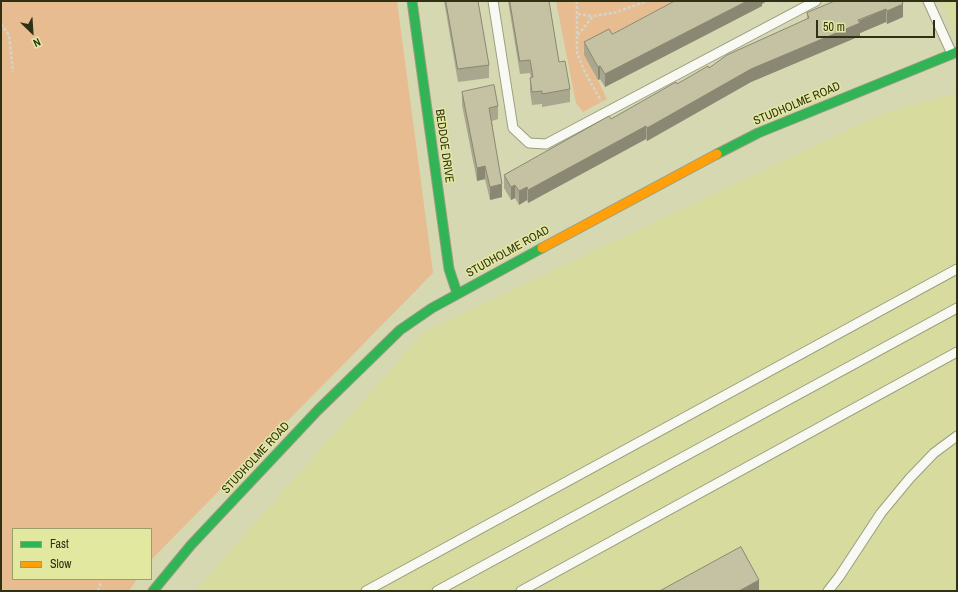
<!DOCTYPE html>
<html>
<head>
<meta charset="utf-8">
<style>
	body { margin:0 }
	#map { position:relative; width:958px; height:592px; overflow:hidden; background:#d5d8b1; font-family:"Archivo Narrow",sans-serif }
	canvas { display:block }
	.frame { position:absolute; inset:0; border:2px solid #2f3014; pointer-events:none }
	.legend { position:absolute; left:12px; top:528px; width:140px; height:52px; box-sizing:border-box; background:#e3e8a1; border:1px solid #9b9e69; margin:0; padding:5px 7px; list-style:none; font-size:12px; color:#2f3014 }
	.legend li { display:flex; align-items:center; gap:8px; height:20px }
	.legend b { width:20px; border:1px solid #9b9e69 }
	.north { position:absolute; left:12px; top:12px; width:40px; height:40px; -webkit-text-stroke:3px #e3e8a1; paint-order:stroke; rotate:155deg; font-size:11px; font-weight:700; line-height:16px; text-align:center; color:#2f3014 }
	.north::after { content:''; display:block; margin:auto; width:14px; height:18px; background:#2f3014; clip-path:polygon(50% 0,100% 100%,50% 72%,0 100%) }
	.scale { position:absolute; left:816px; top:20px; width:119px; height:18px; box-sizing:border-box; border:2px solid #2f3014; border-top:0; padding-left:5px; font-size:12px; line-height:14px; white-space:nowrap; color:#2f3014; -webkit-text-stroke:3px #e3e8a1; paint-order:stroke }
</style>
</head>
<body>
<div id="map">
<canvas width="958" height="592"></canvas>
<div class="frame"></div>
<ul class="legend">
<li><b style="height:5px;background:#30b455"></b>Fast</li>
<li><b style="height:5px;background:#ff9f0a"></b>Slow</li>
</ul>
<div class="north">N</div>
<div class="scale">50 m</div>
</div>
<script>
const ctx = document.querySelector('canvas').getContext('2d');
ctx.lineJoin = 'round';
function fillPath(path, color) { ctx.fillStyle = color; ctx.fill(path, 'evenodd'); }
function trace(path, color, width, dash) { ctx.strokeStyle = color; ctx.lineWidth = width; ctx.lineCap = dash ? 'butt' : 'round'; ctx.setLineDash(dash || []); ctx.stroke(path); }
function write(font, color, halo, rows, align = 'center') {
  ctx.font = font + ' "Archivo Narrow",sans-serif'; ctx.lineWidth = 3; ctx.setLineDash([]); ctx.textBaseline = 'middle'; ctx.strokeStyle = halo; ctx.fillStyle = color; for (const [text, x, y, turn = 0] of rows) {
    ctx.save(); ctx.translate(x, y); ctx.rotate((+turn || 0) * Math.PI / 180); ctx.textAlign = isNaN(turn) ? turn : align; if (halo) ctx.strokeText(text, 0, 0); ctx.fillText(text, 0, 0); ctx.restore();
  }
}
fillPath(new Path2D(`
	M 943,1 L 957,1 L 956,35 Z
	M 957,93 L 957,591 L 195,591 L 424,332 L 886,112 Z`), '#d7db9e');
fillPath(new Path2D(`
	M 1,1 L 397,1 L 433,273 L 151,560 L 151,529 L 13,529 L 13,579 L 137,579 L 129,591 L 1,591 Z
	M 556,1 L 673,1 L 583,50 L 607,99 L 583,112 L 576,103 Z`), '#e7bc91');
const lane = new Path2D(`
	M 493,1 L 513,128 L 529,143 L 546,144 L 816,1
	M 928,1 L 952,54
	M 366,591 L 957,269
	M 437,591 L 957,308
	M 521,591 L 957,352
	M 828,591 L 839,577 L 881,513 L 910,478 L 934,453 L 957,436`);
const fast = new Path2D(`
	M 412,1 L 449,269 L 457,293
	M 717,154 L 758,133 L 957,52
	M 153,591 L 191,545 L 318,410 L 400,330 L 432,308 L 542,248`);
const slow = new Path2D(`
	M 542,248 L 717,154`);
trace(lane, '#9c9e80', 11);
trace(fast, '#9c9e80', 11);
trace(slow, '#9c9e80', 11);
trace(new Path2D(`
	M 577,1 L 577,53 L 585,72 L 601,101
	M 778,1 L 781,7
	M 578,14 L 592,16
	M 1,24 L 9,35 L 13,72
	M 578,35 L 593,16 L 614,13 L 647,1
	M 98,591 L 101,582`), '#d4d5c8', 2.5, [3, 2]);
trace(lane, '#f9f9f3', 9);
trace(fast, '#30b455', 9);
trace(slow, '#ff9f0a', 9);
fillPath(new Path2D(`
	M 444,1 L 478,1 L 489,65 L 489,78 L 458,82 Z
	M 508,1 L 549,1 L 559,62 L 570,89 L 570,102 L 542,107 L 542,104 L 532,105 L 530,91 L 530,78 L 531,78 L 530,73 L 520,74 Z
	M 902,1 L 903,17 L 887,24 L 886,22 L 860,33 L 860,36 L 751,82 L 647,141 L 646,139 L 528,203 L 527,200 L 519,205 L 515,198 L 511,200 L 504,188 L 504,175 L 611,119 L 709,68 L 807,19 L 807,13 Z
	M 762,4 L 762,6 L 605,87 L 600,79 L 598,80 L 584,55 L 584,42 L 612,34 Z
	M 462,92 L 498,106 L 498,119 L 492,121 L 502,197 L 490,200 L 485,179 L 477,181 L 462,105 Z`), '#a9a78d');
fillPath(new Path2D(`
	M 747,1 L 767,1 L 762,4 L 762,6 L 605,87 L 605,74 Z
	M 903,4 L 903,17 L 887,24 L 887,11 Z
	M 886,9 L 886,22 L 860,33 L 860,36 L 751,82 L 647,141 L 647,128 L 751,69 Z
	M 600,66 L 600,79 L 598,80 L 598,67 Z
	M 646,126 L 646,139 L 528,203 L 528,190 Z
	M 485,166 L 485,179 L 477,181 L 477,168 Z
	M 502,184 L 502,197 L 490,200 L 490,187 Z
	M 515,185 L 515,198 L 511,200 L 511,187 Z
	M 527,187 L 527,200 L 519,205 L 519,191 Z
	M 759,580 L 759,591 L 739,591 Z`), '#8a8873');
const building = new Path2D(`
	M 446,1 L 478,1 L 489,65 L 458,69 Z
	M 510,1 L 549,1 L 559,62 L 565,61 L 570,89 L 542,94 L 542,91 L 532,92 L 530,78 L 533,77 L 530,60 L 520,61 Z
	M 675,1 L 747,1 L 605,74 L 600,66 L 598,67 L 584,42 L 609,29 L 612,34 Z
	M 835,1 L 902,1 L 903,4 L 887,11 L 886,9 L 858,20 L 860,23 L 751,69 L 647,128 L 646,126 L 528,190 L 527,187 L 519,191 L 515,185 L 511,187 L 504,175 L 609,116 L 611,119 L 676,82 L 677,84 L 708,66 L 709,68 L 727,55 L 809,18 L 807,13 Z
	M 494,85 L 498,106 L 489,108 L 502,184 L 490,187 L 485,166 L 477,168 L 462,92 Z
	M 741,547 L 759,580 L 739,591 L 660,591 Z`);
fillPath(building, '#c5c2a4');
trace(building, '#8a8873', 1);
write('12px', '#2f3014', '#e3e8a1', [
	["STUDHOLME ROAD",797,104,-23],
	["BEDDOE DRIVE",444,146,82],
	["STUDHOLME ROAD",508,252,-29],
	["STUDHOLME ROAD",256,458,-47]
]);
</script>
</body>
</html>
